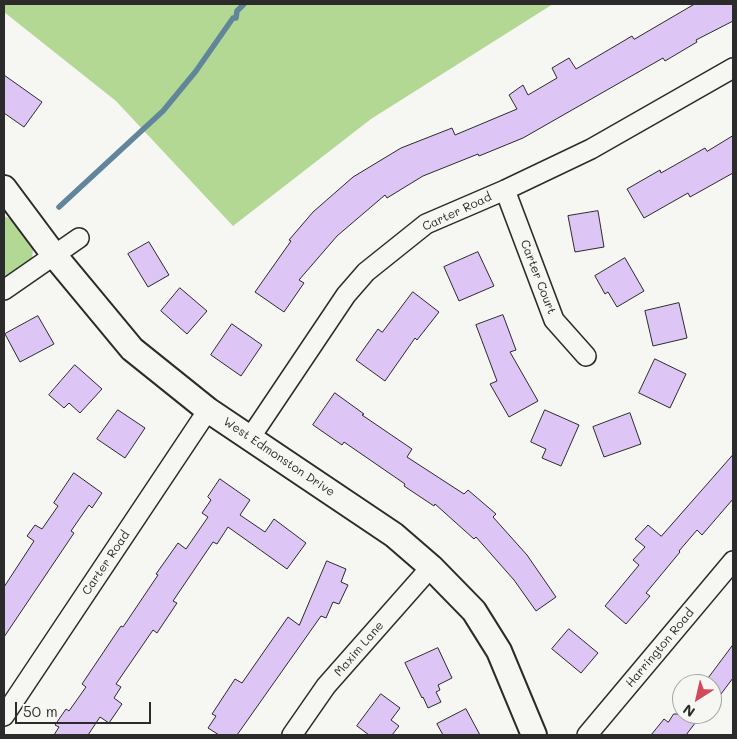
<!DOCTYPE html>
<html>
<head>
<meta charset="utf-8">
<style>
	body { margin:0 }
	#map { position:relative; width:737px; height:739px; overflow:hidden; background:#f6f6f2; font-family:Mali,sans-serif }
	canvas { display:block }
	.frame { position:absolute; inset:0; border:5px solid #2b2b2b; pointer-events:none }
	.north { position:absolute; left:672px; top:674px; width:50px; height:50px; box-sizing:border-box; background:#f6f6f2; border:1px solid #a5a5a2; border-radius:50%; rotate:215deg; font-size:14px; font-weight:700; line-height:20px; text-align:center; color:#2b2b2b }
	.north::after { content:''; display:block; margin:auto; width:18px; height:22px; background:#d1495b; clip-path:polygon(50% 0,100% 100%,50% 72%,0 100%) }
	.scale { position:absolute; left:15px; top:702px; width:136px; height:22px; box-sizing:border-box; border:2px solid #2b2b2b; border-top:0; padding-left:6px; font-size:15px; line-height:18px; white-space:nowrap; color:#2b2b2b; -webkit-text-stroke:4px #f6f6f2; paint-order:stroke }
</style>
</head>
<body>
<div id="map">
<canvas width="737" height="739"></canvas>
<div class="frame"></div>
<div class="north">N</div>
<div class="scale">50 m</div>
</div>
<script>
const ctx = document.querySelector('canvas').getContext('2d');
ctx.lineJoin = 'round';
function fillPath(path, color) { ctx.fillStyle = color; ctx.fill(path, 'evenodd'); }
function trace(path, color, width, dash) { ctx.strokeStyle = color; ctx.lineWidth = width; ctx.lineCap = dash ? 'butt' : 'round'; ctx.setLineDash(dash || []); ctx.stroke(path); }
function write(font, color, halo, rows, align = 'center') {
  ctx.font = font + ' Mali,sans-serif'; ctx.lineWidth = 5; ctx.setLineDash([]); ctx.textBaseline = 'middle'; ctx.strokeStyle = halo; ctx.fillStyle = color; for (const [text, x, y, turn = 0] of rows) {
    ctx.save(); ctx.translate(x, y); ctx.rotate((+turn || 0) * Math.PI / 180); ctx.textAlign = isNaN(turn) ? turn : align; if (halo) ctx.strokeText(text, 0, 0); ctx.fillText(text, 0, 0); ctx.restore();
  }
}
fillPath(new Path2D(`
	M 4,4 L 553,4 L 371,119 L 233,226 L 116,101 L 4,12 Z
	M 4,216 L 13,220 L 33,250 L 32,259 L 4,279 Z`), '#b2d893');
trace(new Path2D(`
	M 59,207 L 163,111 L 196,71 L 233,18 L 236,18 L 237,11 L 244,4`), '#61859a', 5.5);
const building = new Path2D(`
	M 695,4 L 733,4 L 733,21 L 696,40 L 697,42 L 665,61 L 663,58 L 523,138 L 479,156 L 478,154 L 423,176 L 387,198 L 385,195 L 337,236 L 299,280 L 304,283 L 284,312 L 255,292 L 291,241 L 289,240 L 313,212 L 353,177 L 401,148 L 452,128 L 455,135 L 517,109 L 509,95 L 523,85 L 528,95 L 557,78 L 552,68 L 569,58 L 576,69 L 632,36 L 634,39 Z
	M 4,75 L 42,102 L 24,127 L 4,113 Z
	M 733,136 L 733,173 L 690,197 L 688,193 L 644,218 L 627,189 L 660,170 L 661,173 L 705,148 L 707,151 Z
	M 598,211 L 604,247 L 575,252 L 568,216 Z
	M 149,242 L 169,275 L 148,287 L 128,254 Z
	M 478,252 L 494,286 L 459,301 L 444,267 Z
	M 625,258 L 644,291 L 617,307 L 608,292 L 605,294 L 595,276 Z
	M 180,288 L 207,311 L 187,334 L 161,311 Z
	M 413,292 L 439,312 L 417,340 L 415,338 L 385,381 L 356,360 L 378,329 L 382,332 Z
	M 679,303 L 687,338 L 653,346 L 645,311 Z
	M 503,315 L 516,350 L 510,352 L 538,401 L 509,417 L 490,384 L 497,381 L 476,325 Z
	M 38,316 L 54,344 L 20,362 L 5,334 Z
	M 232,324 L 262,345 L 241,376 L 211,355 Z
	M 655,359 L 686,374 L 670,408 L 639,393 Z
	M 75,365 L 102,389 L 80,413 L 69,403 L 64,408 L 49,395 Z
	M 335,393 L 364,414 L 362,415 L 412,449 L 407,457 L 464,494 L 468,490 L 496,514 L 493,517 L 527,555 L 556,597 L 536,611 L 514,580 L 476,537 L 474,539 L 435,504 L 434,506 L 404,486 L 405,484 L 344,442 L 342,445 L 313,425 Z
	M 118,410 L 145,428 L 125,458 L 97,439 Z
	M 545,410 L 579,425 L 561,466 L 542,458 L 546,449 L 531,442 Z
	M 630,413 L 641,444 L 604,457 L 593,427 Z
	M 733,455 L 733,499 L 702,535 L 697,530 L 679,551 L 680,552 L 646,593 L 650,596 L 626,624 L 605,606 L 639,565 L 633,560 L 645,547 L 635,539 L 648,525 L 661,536 Z
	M 74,473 L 102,493 L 92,508 L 89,505 L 71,531 L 74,533 L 4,637 L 4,587 L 34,541 L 27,536 L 35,525 L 42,529 L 58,506 L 54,503 Z
	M 220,479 L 250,500 L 240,515 L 265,532 L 274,519 L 306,543 L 287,569 L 228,527 L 217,544 L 213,542 L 173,601 L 177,603 L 157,633 L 153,630 L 116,684 L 121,687 L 114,698 L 122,704 L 109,723 L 100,717 L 88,735 L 54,735 L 59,727 L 55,725 L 66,709 L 69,711 L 86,687 L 82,684 L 121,626 L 123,627 L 158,575 L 156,574 L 178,543 L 186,549 L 208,517 L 202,513 L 211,500 L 208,497 Z
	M 327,561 L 346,569 L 341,582 L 348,585 L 339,604 L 333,602 L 326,618 L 321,616 L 237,735 L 219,735 L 208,728 L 216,716 L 212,714 L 235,679 L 242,683 L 288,617 L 299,625 Z
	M 569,629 L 598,653 L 581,673 L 552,649 Z
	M 733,645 L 733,678 L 712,706 L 712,684 L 704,684 Z
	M 438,648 L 452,678 L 438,685 L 440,690 L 436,692 L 441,702 L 428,708 L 423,697 L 422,698 L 405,663 Z
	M 381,694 L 400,708 L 391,720 L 399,726 L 392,735 L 369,735 L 357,726 Z
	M 466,709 L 480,735 L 443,735 L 437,724 Z
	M 674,714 L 702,714 L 686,735 L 687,735 L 651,735 L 664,719 L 668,722 Z`);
fillPath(building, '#ddc5f5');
trace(building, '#2b2b2b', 1);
const minor = new Path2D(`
	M 505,190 L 554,320 L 586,356
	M 4,290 L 79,238
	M 250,438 L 346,295 L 366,272 L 426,224 L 505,190 L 591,149 L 733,68
	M 4,716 L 208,410
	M 292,735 L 326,686 L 431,567
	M 587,735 L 733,561`);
const tertiary = new Path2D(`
	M 4,188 L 54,255 L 132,349 L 208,410 L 394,535 L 431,567 L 474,611 L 499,651 L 534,735`);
trace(minor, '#2b2b2b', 22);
trace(tertiary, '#2b2b2b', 28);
trace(minor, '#f6f6f2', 19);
trace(tertiary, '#f6f6f2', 24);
write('12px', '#2b2b2b', '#f6f6f2', [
	["Carter Road",457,212,-25],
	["Carter Court",538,277,69],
	["West Edmonston Drive",279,457,34],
	["Carter Road",106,563,-56],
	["Harrington Road",660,648,-50],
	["Maxim Lane",359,649,-49]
]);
</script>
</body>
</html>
